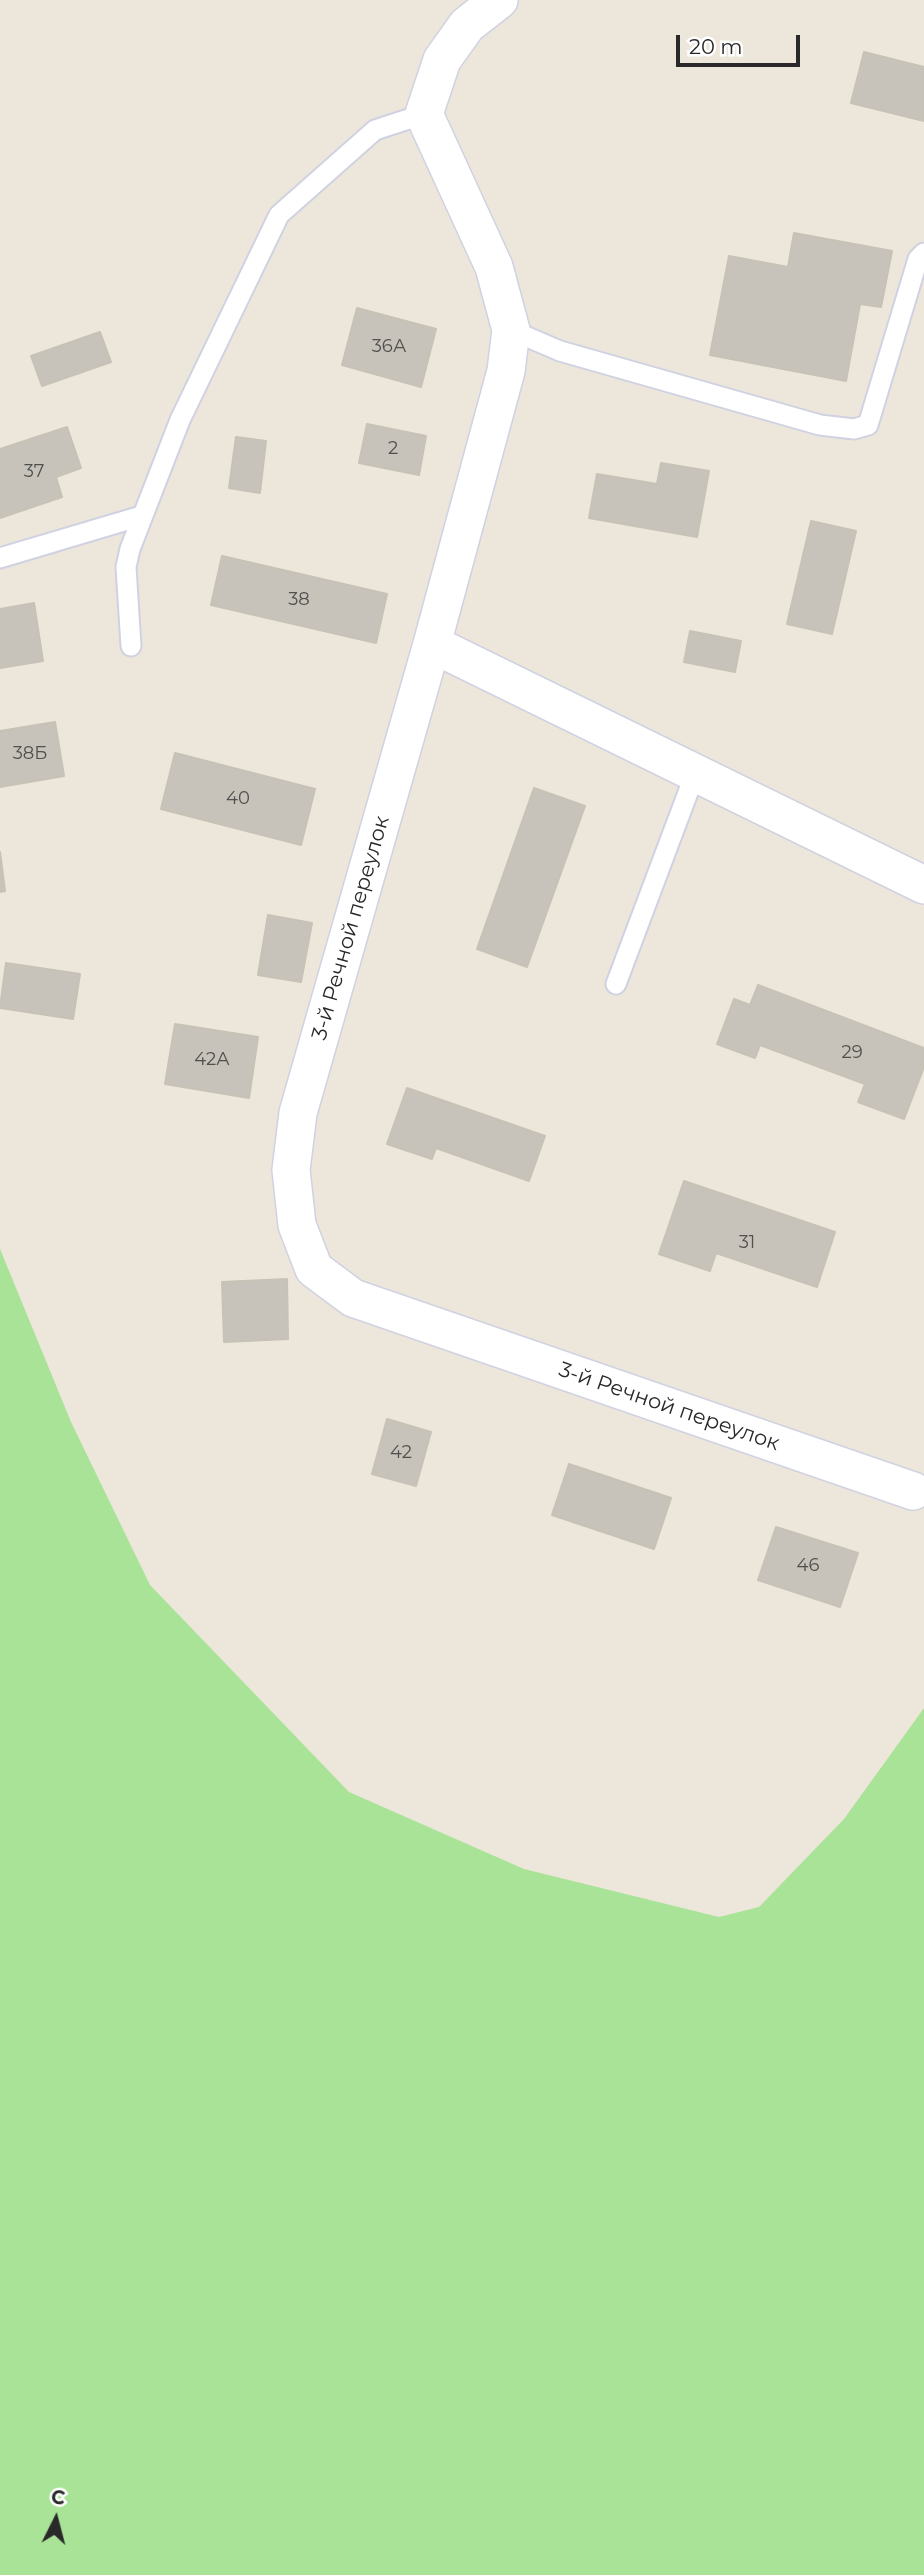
<!DOCTYPE html>
<html>
<head>
<meta charset="utf-8">
<style>
	body { margin:0 }
	#map { position:relative; width:924px; height:2575px; overflow:hidden; background:#ece6db; font-family:Montserrat,sans-serif }
	canvas { display:block }
	.north { position:absolute; left:21px; top:2484px; width:70px; height:70px; -webkit-text-stroke:5px #fff; paint-order:stroke; rotate:6deg; font-size:19px; font-weight:700; line-height:28px; text-align:center; color:#292929 }
	.north::after { content:''; display:block; margin:auto; width:24px; height:32px; background:#292929; clip-path:polygon(50% 0,100% 100%,50% 72%,0 100%) }
	.scale { position:absolute; left:676px; top:35px; width:124px; height:32px; box-sizing:border-box; border:4px solid #292929; border-top:0; padding-left:9px; font-size:21px; line-height:24px; white-space:nowrap; color:#292929; -webkit-text-stroke:5px #fff; paint-order:stroke }
</style>
</head>
<body>
<div id="map">
<canvas width="924" height="2575"></canvas>
<div class="north">С</div>
<div class="scale">20 m</div>
</div>
<script>
const ctx = document.querySelector('canvas').getContext('2d');
ctx.lineJoin = 'round';
function fillPath(path, color) { ctx.fillStyle = color; ctx.fill(path, 'evenodd'); }
function trace(path, color, width, dash) { ctx.strokeStyle = color; ctx.lineWidth = width; ctx.lineCap = dash ? 'butt' : 'round'; ctx.setLineDash(dash || []); ctx.stroke(path); }
function write(font, color, halo, rows, align = 'center') {
  ctx.font = font + ' Montserrat,sans-serif'; ctx.lineWidth = 5; ctx.setLineDash([]); ctx.textBaseline = 'middle'; ctx.strokeStyle = halo; ctx.fillStyle = color; for (const [text, x, y, turn = 0] of rows) {
    ctx.save(); ctx.translate(x, y); ctx.rotate((+turn || 0) * Math.PI / 180); ctx.textAlign = isNaN(turn) ? turn : align; if (halo) ctx.strokeText(text, 0, 0); ctx.fillText(text, 0, 0); ctx.restore();
  }
}
fillPath(new Path2D(`
	M 0,1249 L 71,1422 L 150,1585 L 349,1792 L 524,1869 L 719,1917 L 759,1907 L 844,1819 L 924,1708 L 924,2575 L 0,2575 Z`), '#a9e397');
const building = new Path2D(`
	M 864,52 L 924,67 L 924,121 L 851,103 Z
	M 794,233 L 892,251 L 881,307 L 860,304 L 846,381 L 710,355 L 729,256 L 788,267 Z
	M 357,308 L 436,329 L 421,387 L 342,365 Z
	M 100,332 L 111,362 L 42,386 L 31,356 Z
	M 367,424 L 426,436 L 419,475 L 359,463 Z
	M 67,427 L 81,468 L 56,477 L 62,497 L 0,518 L 0,449 Z
	M 236,437 L 266,441 L 260,493 L 229,488 Z
	M 661,463 L 709,471 L 697,537 L 589,518 L 597,474 L 657,484 Z
	M 811,521 L 856,531 L 832,634 L 787,624 Z
	M 222,556 L 387,594 L 376,643 L 211,605 Z
	M 34,603 L 43,661 L 0,668 L 0,609 Z
	M 690,631 L 741,641 L 735,672 L 684,662 Z
	M 55,722 L 64,776 L 0,787 L 0,731 Z
	M 175,753 L 315,789 L 301,845 L 161,809 Z
	M 534,788 L 585,806 L 527,967 L 477,949 Z
	M 0,852 L 5,891 L 0,892 Z
	M 268,915 L 312,923 L 301,982 L 258,975 Z
	M 6,963 L 80,974 L 73,1019 L 0,1008 Z
	M 758,985 L 924,1048 L 924,1067 L 904,1119 L 858,1102 L 865,1084 L 760,1045 L 755,1058 L 717,1044 L 734,999 L 750,1005 Z
	M 175,1024 L 258,1037 L 249,1098 L 165,1084 Z
	M 407,1088 L 545,1136 L 529,1181 L 436,1148 L 432,1159 L 387,1144 Z
	M 684,1181 L 835,1232 L 817,1287 L 716,1253 L 710,1271 L 659,1254 Z
	M 287,1279 L 288,1339 L 224,1342 L 222,1282 Z
	M 387,1419 L 431,1432 L 416,1486 L 372,1474 Z
	M 569,1464 L 671,1498 L 654,1549 L 552,1515 Z
	M 776,1527 L 858,1553 L 840,1607 L 758,1580 Z`);
fillPath(building, '#c7c3bb');
trace(building, '#c7c2b5', 2);
const service = new Path2D(`
	M 511,330 L 560,351 L 820,425 L 854,429 L 868,425 L 918,259 L 924,253
	M 0,558 L 141,516
	M 131,646 L 126,567 L 130,549 L 180,420 L 279,215 L 375,130 L 424,114
	M 616,984 L 695,774`);
const minor = new Path2D(`
	M 499,0 L 467,25 L 442,60 L 424,114 L 494,267 L 511,330 L 506,371 L 432,644 L 298,1113 L 291,1170 L 297,1225 L 314,1269 L 353,1298 L 913,1491
	M 432,644 L 924,885`);
trace(service, '#d0d2e2', 23);
trace(minor, '#d0d2e2', 40);
trace(service, '#fff', 19);
trace(minor, '#fff', 37);
write('18px', '#50504e', null, [
	["36А",389,347],
	["2",393,449],
	["37",34,472],
	["38",299,600],
	["38Б",30,754],
	["40",238,799],
	["29",852,1053],
	["42А",212,1060],
	["31",747,1243],
	["42",401,1453],
	["46",808,1566]
]);
write('21px', '#292929', '#fff', [
	["3-й Речной переулок",351,928,-74],
	["3-й Речной переулок",669,1407,19]
]);
</script>
</body>
</html>
